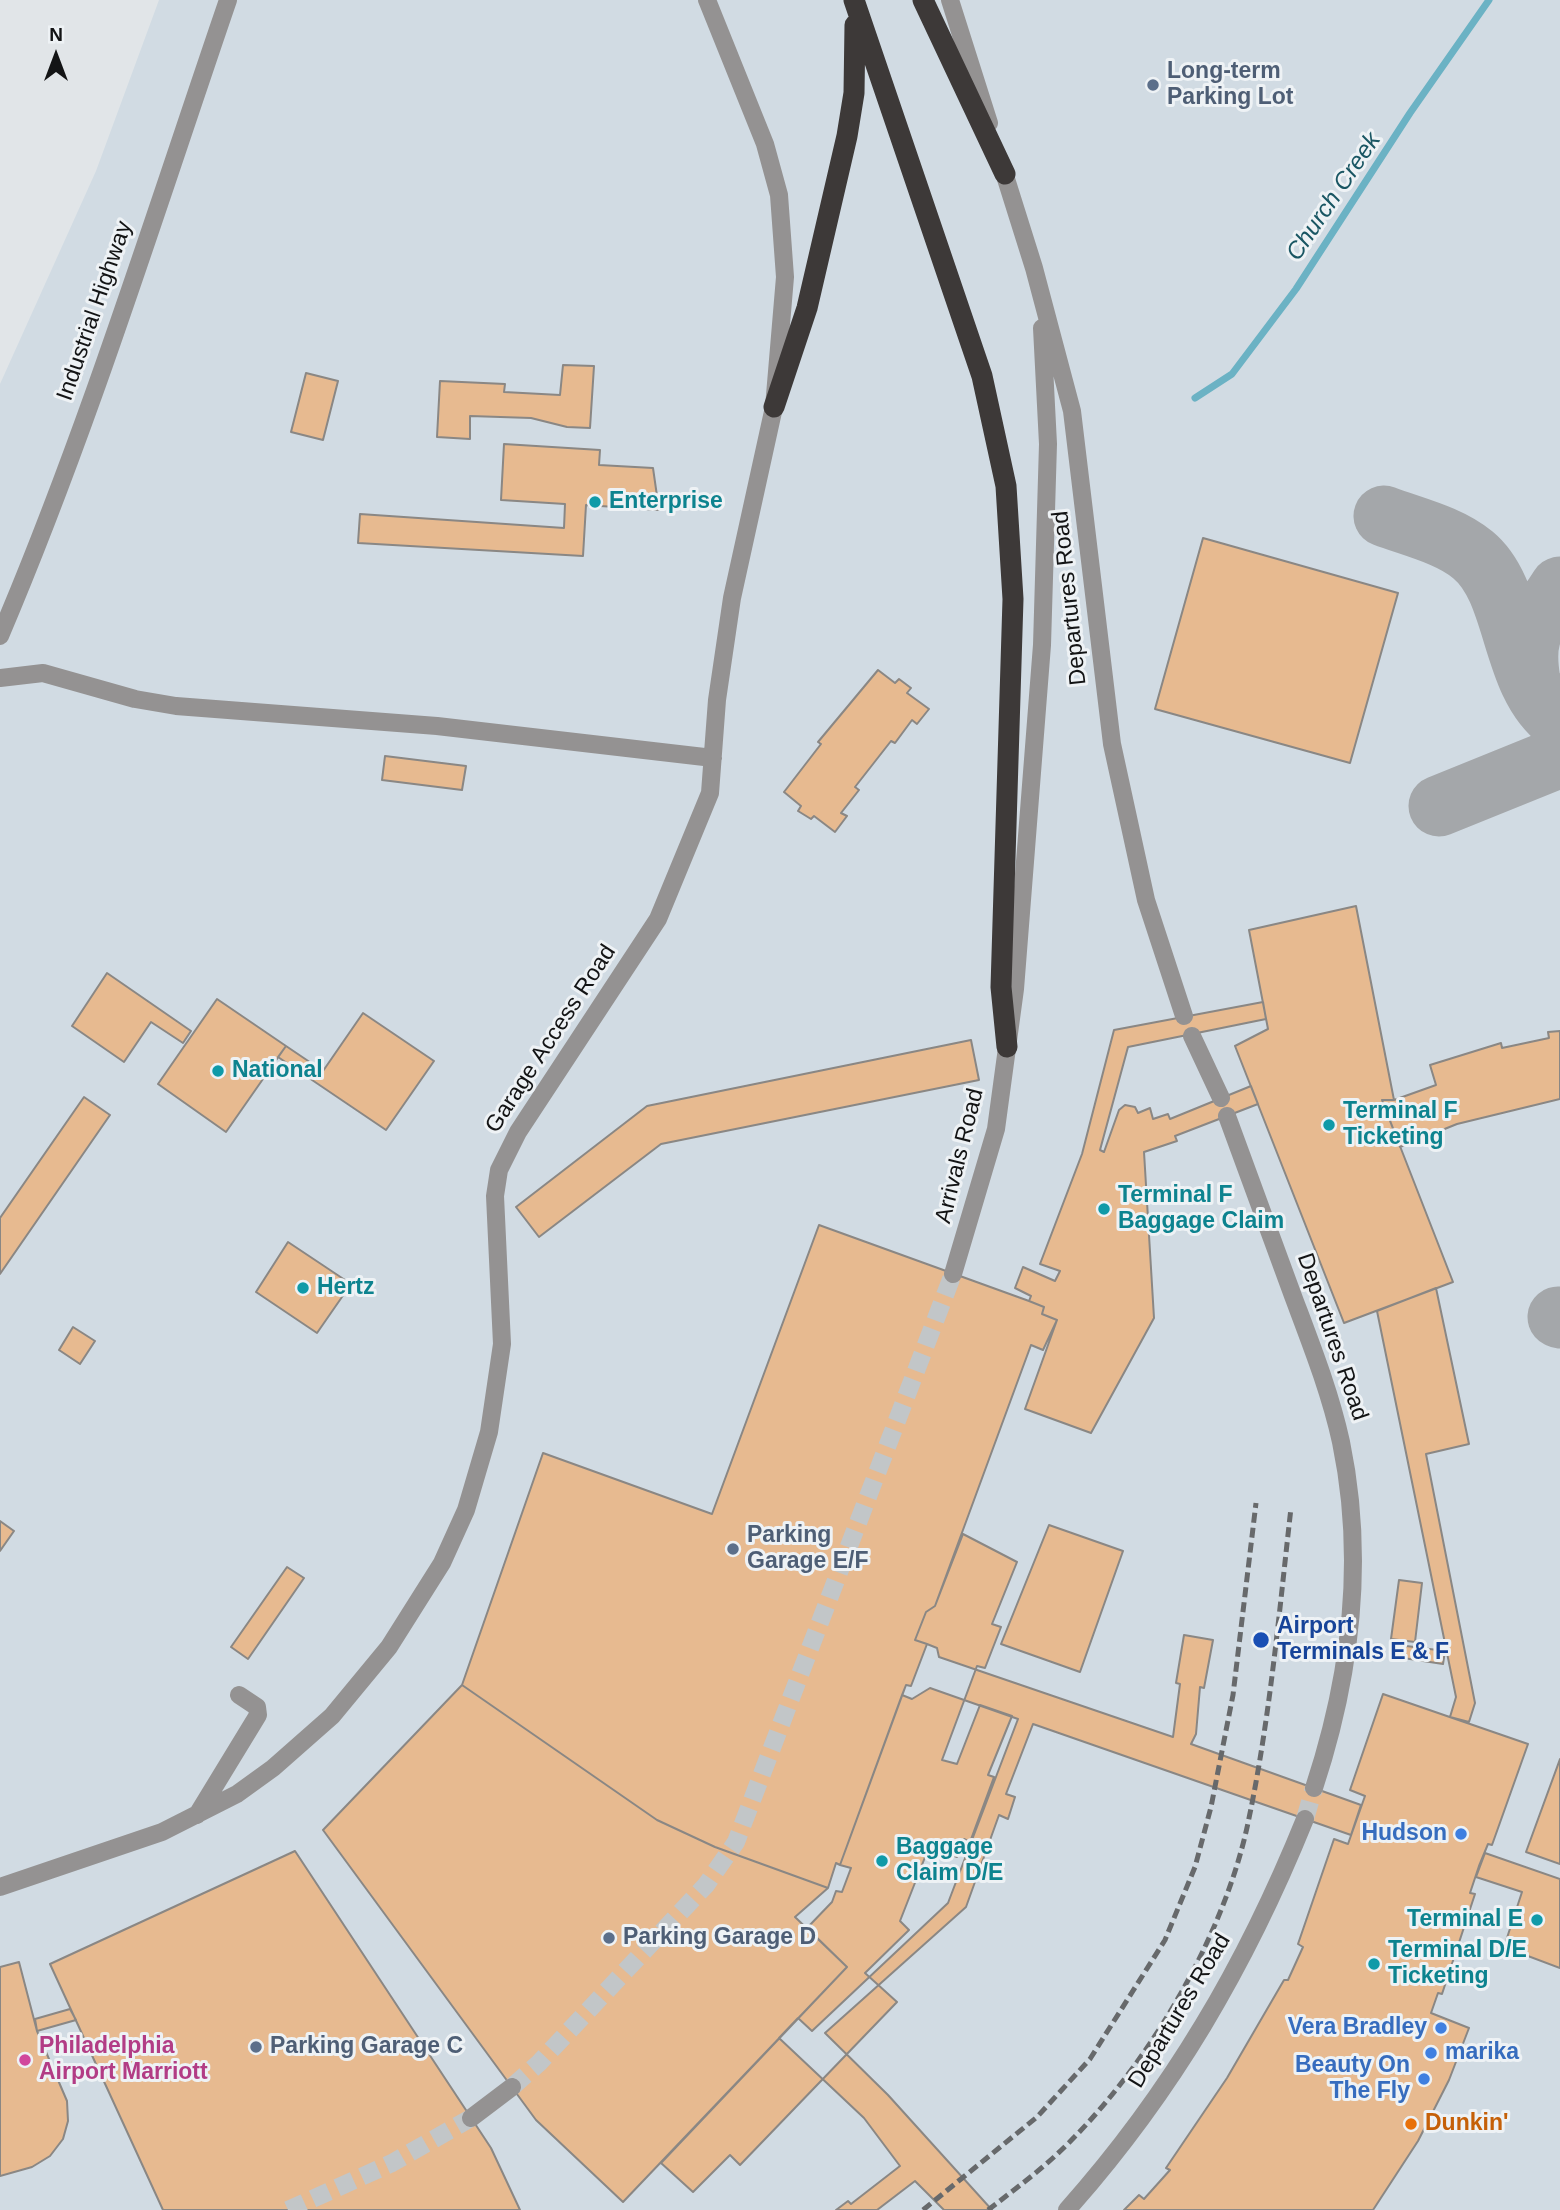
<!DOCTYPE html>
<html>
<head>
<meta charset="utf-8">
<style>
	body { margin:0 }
	#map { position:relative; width:1560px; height:2210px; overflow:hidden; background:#e1e5e8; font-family:Helvetica,sans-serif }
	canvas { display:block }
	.north { position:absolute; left:21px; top:21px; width:70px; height:70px; -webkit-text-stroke:5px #eef2f5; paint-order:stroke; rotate:0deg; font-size:19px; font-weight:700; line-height:28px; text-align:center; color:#131415 }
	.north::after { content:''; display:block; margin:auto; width:24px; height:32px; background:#131415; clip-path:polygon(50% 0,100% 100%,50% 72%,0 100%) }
</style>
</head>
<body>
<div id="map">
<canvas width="1560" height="2210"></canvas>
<div class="north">N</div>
</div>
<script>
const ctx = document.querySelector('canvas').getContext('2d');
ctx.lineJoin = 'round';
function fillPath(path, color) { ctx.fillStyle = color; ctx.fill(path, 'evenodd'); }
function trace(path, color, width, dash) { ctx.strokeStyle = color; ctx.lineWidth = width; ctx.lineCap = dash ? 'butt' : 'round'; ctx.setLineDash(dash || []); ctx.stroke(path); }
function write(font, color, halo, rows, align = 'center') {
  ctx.font = font + ' Helvetica,sans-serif'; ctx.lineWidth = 6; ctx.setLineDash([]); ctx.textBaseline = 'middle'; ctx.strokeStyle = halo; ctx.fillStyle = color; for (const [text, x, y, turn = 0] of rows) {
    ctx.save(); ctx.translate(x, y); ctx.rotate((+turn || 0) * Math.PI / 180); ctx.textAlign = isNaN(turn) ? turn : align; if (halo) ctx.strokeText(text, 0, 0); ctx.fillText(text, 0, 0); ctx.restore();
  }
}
fillPath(new Path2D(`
	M 159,0 L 1560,0 L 1560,2210 L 0,2210 L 0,384 L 96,171 Z`), '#d1dbe3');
trace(new Path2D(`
	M 1195,398 L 1232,374 L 1296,289 L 1410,113 L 1489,0`), '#6bb2c4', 7);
trace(new Path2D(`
	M 1384,516 C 1413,527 1449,535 1473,555 C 1518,592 1509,683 1560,721
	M 1530,681 C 1522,631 1536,625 1560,587
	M 1439,806 L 1560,757
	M 1558,1317 L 1560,1318`), '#a4a7aa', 61);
const building = new Path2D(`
	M 563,365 L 594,366 L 590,428 L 567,427 L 531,418 L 470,416 L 470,439 L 437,437 L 440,381 L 505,384 L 504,392 L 560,395 Z
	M 306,373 L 338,381 L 323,440 L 291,432 Z
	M 504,444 L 600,450 L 599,465 L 653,468 L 659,510 L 586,505 L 583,556 L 358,543 L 360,514 L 564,528 L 565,504 L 501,500 Z
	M 1203,538 L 1398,593 L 1350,763 L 1155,709 Z
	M 878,670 L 895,683 L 899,679 L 911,688 L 907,693 L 929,709 L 917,724 L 912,720 L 895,743 L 891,741 L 855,787 L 859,790 L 841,813 L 847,816 L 835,832 L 814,816 L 811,819 L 798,811 L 801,806 L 784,792 L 821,744 L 818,742 Z
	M 385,756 L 466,766 L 462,790 L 382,780 Z
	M 1356,906 L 1394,1100 L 1382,1100 L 1453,1282 L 1344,1323 L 1235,1046 L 1268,1029 L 1249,930 Z
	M 107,973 L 191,1031 L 183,1043 L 151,1022 L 124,1062 L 72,1026 Z
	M 217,999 L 286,1046 L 226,1132 L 158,1084 Z
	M 1263,1002 L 1266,1019 L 1128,1047 L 1100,1150 L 1104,1152 L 1119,1110 L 1125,1105 L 1135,1107 L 1138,1113 L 1150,1108 L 1153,1119 L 1168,1114 L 1170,1119 L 1251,1086 L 1258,1104 L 1175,1136 L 1177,1141 L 1144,1152 L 1154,1318 L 1091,1433 L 1025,1409 L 1057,1320 L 1042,1314 L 1044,1307 L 1029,1301 L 1031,1296 L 1015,1288 L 1023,1267 L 1055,1281 L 1060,1271 L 1040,1264 L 1082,1154 L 1114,1030 Z
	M 363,1013 L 434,1061 L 386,1130 L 278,1057 L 286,1046 L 323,1071 Z
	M 1560,1031 L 1560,1099 L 1457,1124 L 1400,1147 L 1382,1100 L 1394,1100 L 1436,1085 L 1430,1065 L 1501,1043 L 1502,1048 L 1549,1038 L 1548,1032 Z
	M 971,1040 L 979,1080 L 661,1144 L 539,1237 L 516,1207 L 647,1106 Z
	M 84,1097 L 110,1115 L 0,1274 L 0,1218 Z
	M 819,1225 L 1029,1301 L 1044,1307 L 1042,1314 L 1057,1320 L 1043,1350 L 1031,1345 L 935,1606 L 926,1612 L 915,1640 L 927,1644 L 911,1686 L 906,1685 L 840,1865 L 836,1863 L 828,1888 L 715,1847 L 657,1820 L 462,1685 L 543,1453 L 712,1514 Z
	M 288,1242 L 351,1284 L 317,1333 L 256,1292 Z
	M 1436,1288 L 1469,1444 L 1426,1454 L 1475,1703 L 1469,1722 L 1450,1717 L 1456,1697 L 1377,1311 Z
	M 73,1327 L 95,1341 L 80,1364 L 59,1350 Z
	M 0,1521 L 14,1531 L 0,1551 Z
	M 1049,1525 L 1123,1551 L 1080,1672 L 1001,1644 Z
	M 963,1534 L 1017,1562 L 992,1624 L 1001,1627 L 985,1668 L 977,1666 L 942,1760 L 957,1764 L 980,1705 L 1012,1716 L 988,1775 L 994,1777 L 970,1842 L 964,1839 L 957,1857 L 929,1847 L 900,1921 L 909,1930 L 865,1973 L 897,2002 L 740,2165 L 730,2155 L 693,2192 L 661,2163 L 847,1967 L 807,1928 L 832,1902 L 836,1891 L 842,1892 L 851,1868 L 840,1865 L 902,1695 L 906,1685 L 911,1686 L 927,1644 L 915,1640 L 926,1612 L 935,1606 Z
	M 287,1567 L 304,1578 L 248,1659 L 231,1647 Z
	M 1399,1580 L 1422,1583 L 1415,1642 L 1391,1639 Z
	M 1184,1635 L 1213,1640 L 1204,1688 L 1200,1687 L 1196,1734 L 1191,1744 L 1361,1805 L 1351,1835 L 1033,1724 L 1006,1794 L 1015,1797 L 1008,1819 L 999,1815 L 966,1907 L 825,2033 L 888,2095 L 992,2210 L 944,2210 L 915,2181 L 877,2210 L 836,2210 L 848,2201 L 851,2204 L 900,2166 L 864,2118 L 779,2038 L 798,2018 L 812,2031 L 948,1903 L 1018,1719 L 930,1688 L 912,1699 L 902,1695 L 906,1685 L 911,1686 L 927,1644 L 937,1648 L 939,1657 L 1173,1737 L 1180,1684 L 1176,1683 Z
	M 1391,1644 L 1445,1651 L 1443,1664 L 1390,1656 Z
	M 462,1685 L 657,1820 L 715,1847 L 828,1888 L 795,1917 L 847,1967 L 623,2202 L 536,2120 L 323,1830 Z
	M 1383,1694 L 1528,1744 L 1492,1845 L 1488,1844 L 1479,1866 L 1470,1893 L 1475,1894 L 1442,1994 L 1438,1993 L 1431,2013 L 1469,2028 L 1449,2080 L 1418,2141 L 1373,2210 L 1124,2210 L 1139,2195 L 1144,2199 L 1170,2170 L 1166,2168 L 1227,2078 L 1284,1980 L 1288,1980 L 1303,1947 L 1298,1944 L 1334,1839 L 1348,1844 L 1365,1796 L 1350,1790 Z
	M 1560,1759 L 1560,1864 L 1526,1852 Z
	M 295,1851 L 491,2148 L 520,2210 L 163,2210 L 50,1964 Z
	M 1485,1853 L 1560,1879 L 1560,1968 L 1504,1947 L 1522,1892 L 1476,1877 Z
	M 19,1962 L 37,2031 L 67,2101 L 68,2121 L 63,2139 L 50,2156 L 32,2167 L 0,2176 L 0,1967 Z
	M 70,2009 L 76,2020 L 37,2031 L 35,2019 Z`);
fillPath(building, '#e7ba90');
trace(building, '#8a8784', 2);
trace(new Path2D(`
	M 1305,1819 L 1314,1788
	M 512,2087 L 539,2063 L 706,1885 L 736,1842 L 953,1274
	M 288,2210 L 392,2163 L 471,2118`), '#c2c6c8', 18, [18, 9]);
trace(new Path2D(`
	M 950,0 L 989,123
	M 1001,163 L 1034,268 L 1072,411 L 1112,744 L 1146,900 L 1184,1016
	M 0,636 C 88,429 155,213 228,0
	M 0,678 L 43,673 L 135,699 L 176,706 L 437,726 L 713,758
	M 1192,1036 L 1221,1098
	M 1227,1116 C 1249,1176 1271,1236 1293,1296 C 1311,1344 1330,1392 1341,1442 C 1365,1558 1351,1676 1314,1788
	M 953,1274 L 996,1129 L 1015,989 L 1042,645 L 1048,444 L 1042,328
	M 197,1815 L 258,1715 L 257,1707 L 239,1695
	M 0,1887 L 162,1832 L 237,1794 L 273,1768 L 332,1716 L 389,1647 L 442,1563 L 466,1510 L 489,1432 L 502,1344 L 495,1196 L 499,1170 L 518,1132 L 658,919 L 710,793 L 717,700 L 732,598 L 774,407 L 785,277 L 779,195 L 765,144 L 707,0
	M 471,2118 L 512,2087
	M 1067,2210 C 1172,2092 1246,1965 1305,1819`), '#949292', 18);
trace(new Path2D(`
	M 854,0 L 982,376 L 1006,486 L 1013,599 L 1001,987 L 1007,1047
	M 923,0 L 1005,174
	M 774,407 L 807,308 L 847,136 L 854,93 L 855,25`), '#3d3938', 21);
trace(new Path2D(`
	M 923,2210 L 1037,2117 L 1090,2059 L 1165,1940 L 1195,1867 L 1211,1807 L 1233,1695 L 1256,1503
	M 988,2210 C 1010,2193 1033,2176 1054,2157 C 1143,2075 1223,1941 1248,1823 C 1270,1719 1279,1613 1291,1508`), '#67696b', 5, [10, 5]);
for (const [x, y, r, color] of [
	[1153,85,7,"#5c6f8a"],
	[595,502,7,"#0f9aa8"],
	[218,1071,7,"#0f9aa8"],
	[1329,1125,7,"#0f9aa8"],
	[1104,1209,7,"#0f9aa8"],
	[303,1288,7,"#0f9aa8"],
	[733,1549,7,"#5c6f8a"],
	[1261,1640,9,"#1a4fb4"],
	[1461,1834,7,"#3f7fe0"],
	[882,1861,7,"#0f9aa8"],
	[1537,1920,7,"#0f9aa8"],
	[609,1938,7,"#5c6f8a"],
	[1374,1964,7,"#0f9aa8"],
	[1441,2028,7,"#3f7fe0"],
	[256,2047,7,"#5c6f8a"],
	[1431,2053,7,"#3f7fe0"],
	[25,2060,7,"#d1479c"],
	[1424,2079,7,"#3f7fe0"],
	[1411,2124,7,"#e8710a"]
]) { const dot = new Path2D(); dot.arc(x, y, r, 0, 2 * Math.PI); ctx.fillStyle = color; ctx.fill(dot); trace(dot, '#eef2f5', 2.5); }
write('bold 23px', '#4e5e75', '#eef2f5', [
	["Long-term",1167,72],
	["Parking Lot",1167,98],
	["Parking",747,1536],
	["Garage E/F",747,1562],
	["Parking Garage D",623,1938],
	["Parking Garage C",270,2047]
], 'left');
write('23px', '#131415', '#eef2f5', [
	["Industrial Highway",95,311,-71],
	["Departures Road",1070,598,-96],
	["Garage Access Road",551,1039,-57],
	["Arrivals Road",960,1156,-76],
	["Departures Road",1332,1337,71],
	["Departures Road",1180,2011,-59]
]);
write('bold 23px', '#0d838f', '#eef2f5', [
	["Enterprise",609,502],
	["National",232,1071],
	["Terminal F",1343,1112],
	["Ticketing",1343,1138],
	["Terminal F",1118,1196],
	["Baggage Claim",1118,1222],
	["Hertz",317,1288],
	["Baggage",896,1848],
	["Claim D/E",896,1874],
	["Terminal E",1523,1920,"right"],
	["Terminal D/E",1388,1951],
	["Ticketing",1388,1977]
], 'left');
write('bold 23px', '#164399', '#eef2f5', [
	["Airport",1277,1627],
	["Terminals E & F",1277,1653]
], 'left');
write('bold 23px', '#366cbe', '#eef2f5', [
	["Hudson",1447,1834],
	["Vera Bradley",1427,2028],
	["marika",1445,2053,"left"],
	["Beauty On",1410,2066],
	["The Fly",1410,2092]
], 'right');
write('bold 23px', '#b23c85', '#eef2f5', [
	["Philadelphia",39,2047],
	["Airport Marriott",39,2073]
], 'left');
write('bold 23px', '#c56008', '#eef2f5', [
	["Dunkin'",1425,2124]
], 'left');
write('italic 24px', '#195663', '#eef2f5', [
	["Church Creek",1334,197,-56]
]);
</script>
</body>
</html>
